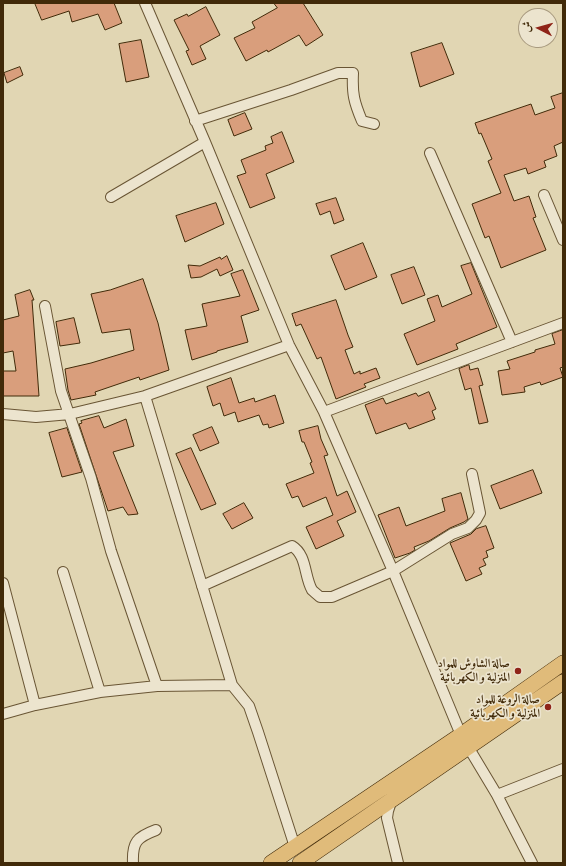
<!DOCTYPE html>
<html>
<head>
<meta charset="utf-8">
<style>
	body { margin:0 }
	#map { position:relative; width:566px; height:866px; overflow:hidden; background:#e1d6b3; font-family:Alegreya,Amiri,serif }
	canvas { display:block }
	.frame { position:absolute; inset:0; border:4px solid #412a09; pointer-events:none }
	.north { position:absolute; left:518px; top:8px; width:40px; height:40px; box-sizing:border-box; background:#ece4ce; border:1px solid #a89a7f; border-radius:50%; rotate:276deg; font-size:11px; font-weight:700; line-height:16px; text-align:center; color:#412a09 }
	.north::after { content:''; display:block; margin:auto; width:14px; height:18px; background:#8f2418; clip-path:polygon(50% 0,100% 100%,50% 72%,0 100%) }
</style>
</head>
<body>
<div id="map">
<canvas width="566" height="866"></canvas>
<div class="frame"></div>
<div class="north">ش</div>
</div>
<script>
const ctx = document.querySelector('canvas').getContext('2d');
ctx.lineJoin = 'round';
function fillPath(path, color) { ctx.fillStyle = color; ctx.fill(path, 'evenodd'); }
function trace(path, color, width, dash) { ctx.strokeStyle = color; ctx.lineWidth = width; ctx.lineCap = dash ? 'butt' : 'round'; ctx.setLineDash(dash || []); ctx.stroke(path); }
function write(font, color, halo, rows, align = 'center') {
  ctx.font = font + ' Alegreya,Amiri,serif'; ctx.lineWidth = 3.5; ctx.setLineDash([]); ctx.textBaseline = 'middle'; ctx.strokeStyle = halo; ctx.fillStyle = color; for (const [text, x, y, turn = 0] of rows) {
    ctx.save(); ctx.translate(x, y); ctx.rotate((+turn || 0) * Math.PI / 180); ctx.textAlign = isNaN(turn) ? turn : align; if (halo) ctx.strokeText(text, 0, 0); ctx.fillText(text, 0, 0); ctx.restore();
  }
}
const building = new Path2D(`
	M 35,3 L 114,3 L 122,23 L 105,30 L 98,14 L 72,22 L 69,11 L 42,20 Z
	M 274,3 L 303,3 L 323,35 L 306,46 L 299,35 L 268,52 L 267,50 L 246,61 L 234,38 L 255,28 L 252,22 L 277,8 Z
	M 206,7 L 220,35 L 200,46 L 206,59 L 192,65 L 186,51 L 189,50 L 174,20 L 187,14 L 188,16 Z
	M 141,40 L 149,77 L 126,82 L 119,44 Z
	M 442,43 L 454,74 L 420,87 L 411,53 Z
	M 20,67 L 23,75 L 7,83 L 4,73 Z
	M 563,93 L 563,142 L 554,146 L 557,156 L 544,161 L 546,167 L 528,174 L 526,168 L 504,175 L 514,201 L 529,196 L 536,217 L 533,218 L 546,250 L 501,268 L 489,236 L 485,238 L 472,204 L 501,193 L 488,161 L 492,159 L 481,133 L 479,134 L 475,123 L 531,104 L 535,115 L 555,108 L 551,97 Z
	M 245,113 L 252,129 L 234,136 L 228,120 Z
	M 282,132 L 294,162 L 266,174 L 275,198 L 250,208 L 237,176 L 246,173 L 241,160 L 266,150 L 265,146 L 273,143 L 271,137 Z
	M 336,198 L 344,220 L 334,224 L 330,211 L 320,215 L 316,204 Z
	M 216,203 L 224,224 L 185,242 L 176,216 Z
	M 363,243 L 377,277 L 345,290 L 331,256 Z
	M 227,256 L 233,270 L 220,276 L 217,269 L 201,277 L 191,278 L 188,265 L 200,266 L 220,257 L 221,259 Z
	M 471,263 L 497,327 L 456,344 L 458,349 L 417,365 L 404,334 L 435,321 L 427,299 L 438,295 L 442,307 L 472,294 L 461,266 Z
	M 414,267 L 425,295 L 402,304 L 391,275 Z
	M 243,270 L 259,310 L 241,316 L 248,342 L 217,351 L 217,352 L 192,360 L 185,330 L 207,326 L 202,304 L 240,296 L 231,274 Z
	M 143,279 L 158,323 L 169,370 L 140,380 L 139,377 L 95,392 L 96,395 L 71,400 L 68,390 L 65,369 L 91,363 L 134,350 L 130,329 L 102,333 L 91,294 L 110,290 Z
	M 30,290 L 34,300 L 32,300 L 39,396 L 3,396 L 3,371 L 16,371 L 13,351 L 3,353 L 3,320 L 19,316 L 15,295 Z
	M 336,300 L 348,335 L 353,347 L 345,350 L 354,374 L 360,371 L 360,374 L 376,368 L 380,378 L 364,384 L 366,387 L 336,399 L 321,357 L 317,359 L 301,324 L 296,326 L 292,314 Z
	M 74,318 L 80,343 L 60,346 L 56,322 Z
	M 563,330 L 563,367 L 560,368 L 563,377 L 541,385 L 540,382 L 524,387 L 525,392 L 502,395 L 498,371 L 510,369 L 507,361 L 535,352 L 535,350 L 555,344 L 552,334 Z
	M 469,365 L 470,370 L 478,368 L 483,385 L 479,386 L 488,422 L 479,424 L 471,388 L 465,390 L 459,369 Z
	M 231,378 L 239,403 L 254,398 L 255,402 L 275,395 L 284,423 L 269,428 L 268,424 L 263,425 L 259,415 L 238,422 L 235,412 L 224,416 L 220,403 L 213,406 L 207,387 Z
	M 429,392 L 436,409 L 432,411 L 435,419 L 409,429 L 406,423 L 376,434 L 365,405 L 383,398 L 386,404 L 416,393 L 418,396 Z
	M 99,416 L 104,428 L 126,419 L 134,446 L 113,452 L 138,514 L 128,515 L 123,507 L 108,511 L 79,424 L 82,423 L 81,421 Z
	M 318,426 L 321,439 L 328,455 L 324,456 L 337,496 L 347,491 L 356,512 L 337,521 L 344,536 L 316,549 L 306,527 L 333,515 L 326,497 L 303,507 L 298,496 L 292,498 L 286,484 L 314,473 L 310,463 L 312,462 L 304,442 L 302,442 L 299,431 Z
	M 212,427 L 219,443 L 200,451 L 193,435 Z
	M 67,428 L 82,472 L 62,477 L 49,433 Z
	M 191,448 L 216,504 L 201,510 L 176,454 Z
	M 533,470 L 542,493 L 500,509 L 491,486 Z
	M 461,493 L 468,519 L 464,522 L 450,528 L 429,541 L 414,547 L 415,550 L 410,553 L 395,558 L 378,515 L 399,507 L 406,526 L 445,511 L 442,499 Z
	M 244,503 L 253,518 L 232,529 L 223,514 Z
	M 486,526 L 494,548 L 486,551 L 488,557 L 483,559 L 486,565 L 479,568 L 482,574 L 466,581 L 450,543 L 471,534 L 476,529 Z`);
fillPath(building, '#d99e7c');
trace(building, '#412a09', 1);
const street = new Path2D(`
	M 145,3 L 205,142 L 289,345 L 324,412 L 393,571 L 461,735 L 497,795 L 532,863
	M 195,121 L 291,90 L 338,73 L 353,73 C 352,94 354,102 362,121 L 374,124
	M 430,153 L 512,342
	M 544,195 L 563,240
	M 111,197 L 205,142
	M 45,306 L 61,391 L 91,478 L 111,551 L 157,686
	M 145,396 L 232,685 L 249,706 L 258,732 L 295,847
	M 324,412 L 563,323
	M 3,414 L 36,417 L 70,414 L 145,396 L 289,345
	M 63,572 L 100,692
	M 3,583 L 35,705
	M 202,586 L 292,546 C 307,555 304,576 312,590 C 314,592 317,594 320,597 L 332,597 L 393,571 L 452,534 L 468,528 L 476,520 L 480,513 L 472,474
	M 3,714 L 35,705 L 100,692 L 157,686 L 232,685
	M 497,795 L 563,769
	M 392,799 L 388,811 L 387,818 L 398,863
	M 133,863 C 132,842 137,837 156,830`);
const primary = new Path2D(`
	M 271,863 L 461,735 L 563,663
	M 300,863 L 563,682`);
trace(street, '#695534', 12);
trace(primary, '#412a09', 16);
trace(street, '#ece4ce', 10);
trace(primary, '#e0bb7a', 15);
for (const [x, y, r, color] of [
	[518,671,4,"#8f2418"],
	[548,707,4,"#8f2418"]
]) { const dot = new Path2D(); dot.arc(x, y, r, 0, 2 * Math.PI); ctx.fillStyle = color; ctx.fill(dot); trace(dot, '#ece4ce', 1.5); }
write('bold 12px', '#412a09', '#ece4ce', [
	["صالة الشاوش للمواد",510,664],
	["المنزلية و الكهربائية",510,678],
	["صالة الروعة للمواد",540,700],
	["المنزلية و الكهربائية",540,714]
], 'right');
</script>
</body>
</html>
